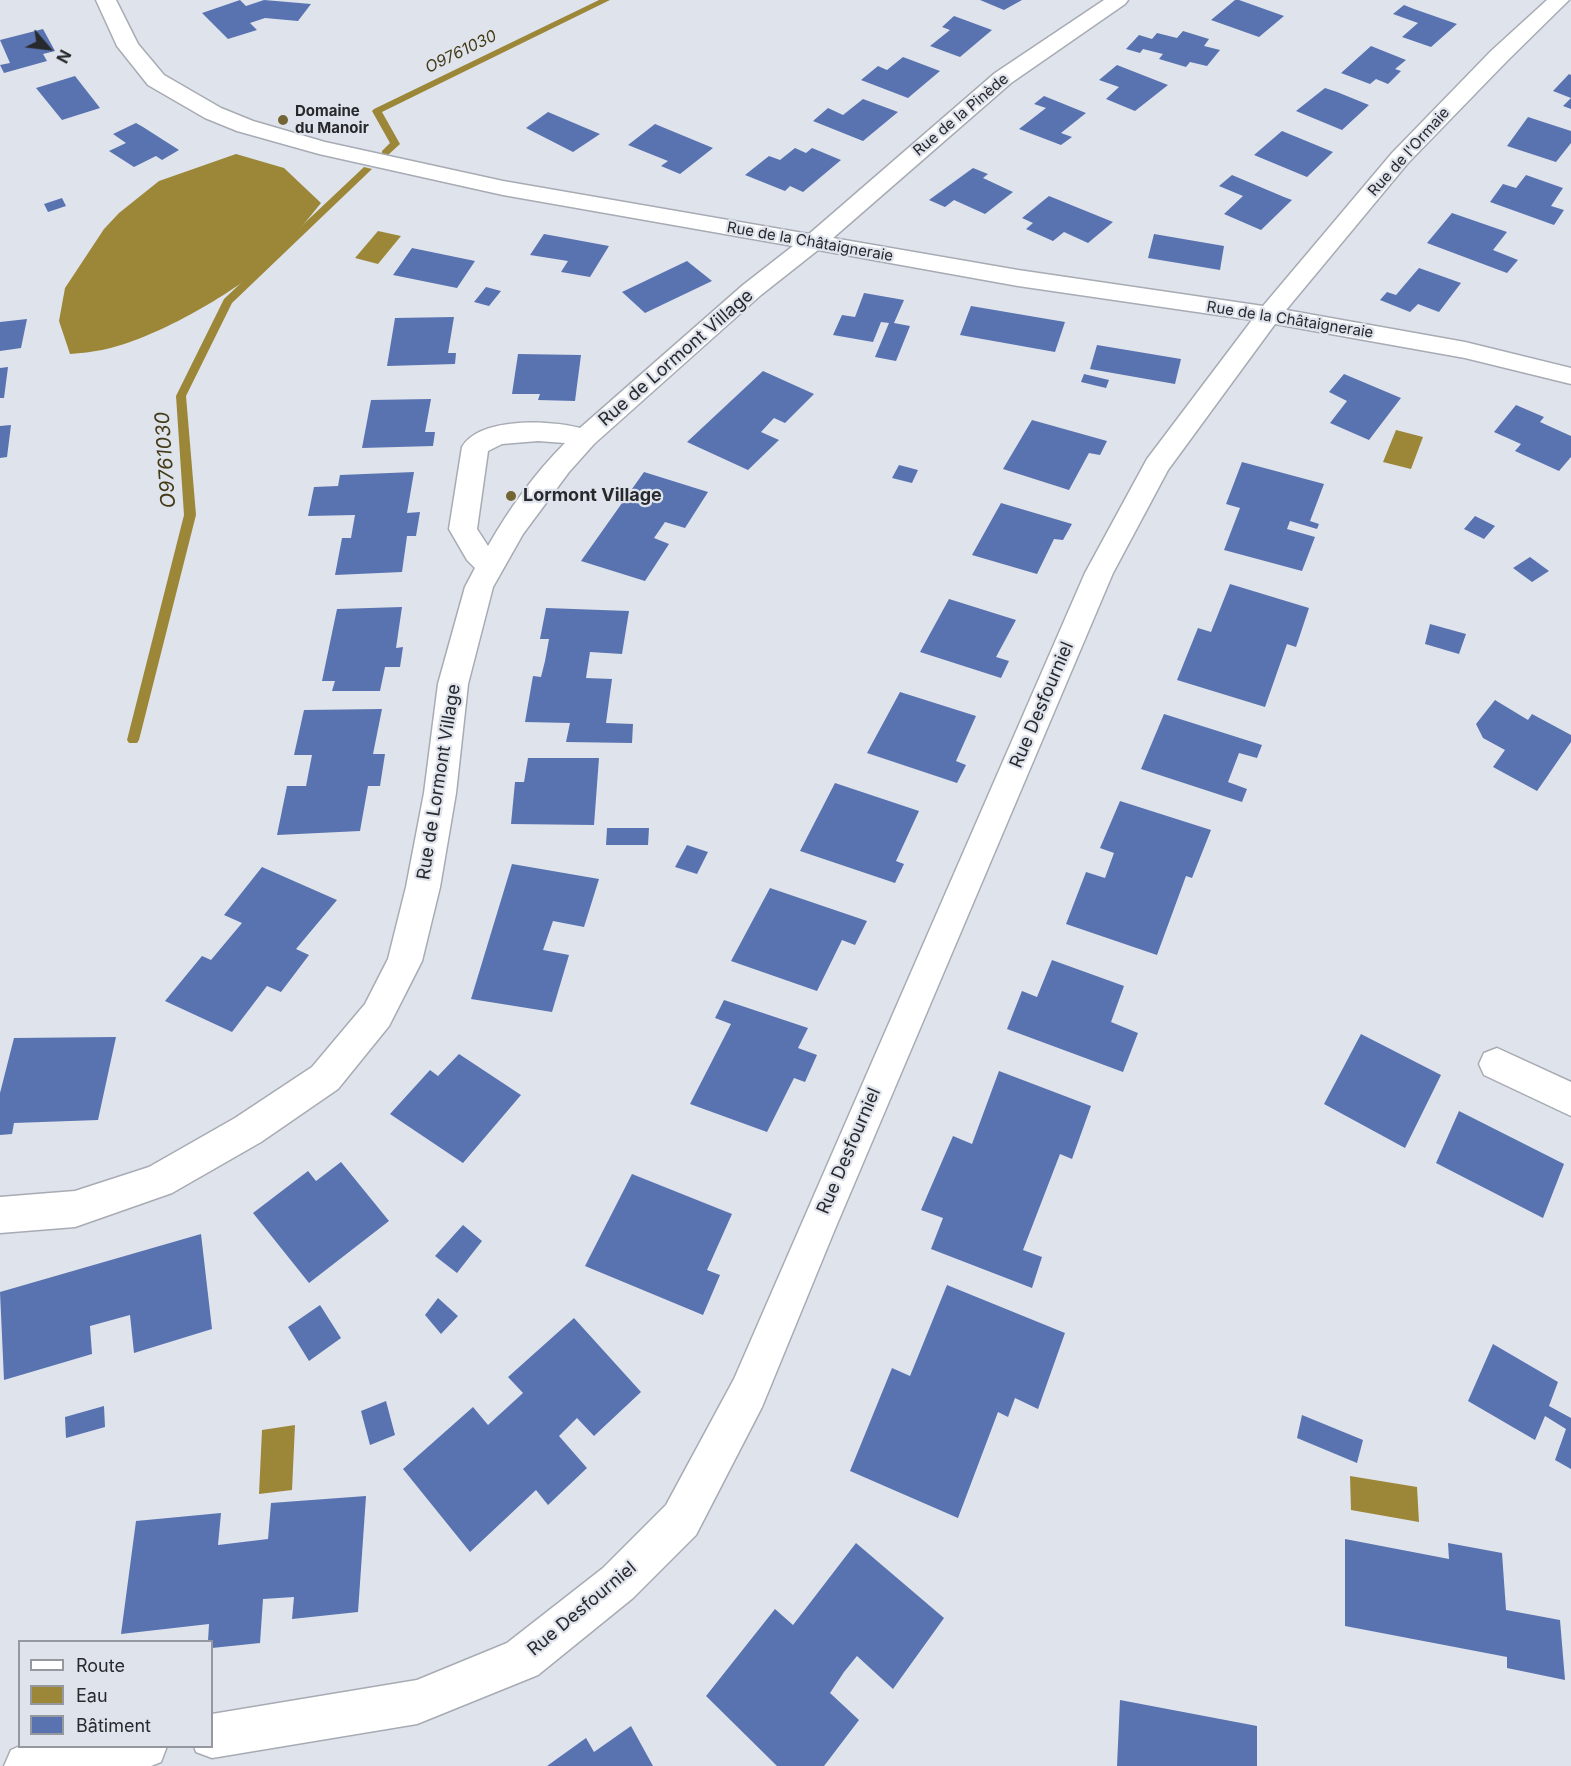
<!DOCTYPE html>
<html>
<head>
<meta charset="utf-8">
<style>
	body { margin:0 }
	#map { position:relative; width:1571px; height:1766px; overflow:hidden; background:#dfe3ec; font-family:Inter,sans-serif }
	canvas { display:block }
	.legend { position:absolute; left:18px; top:1640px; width:195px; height:108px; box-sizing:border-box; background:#dfe3ec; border:2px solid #95999f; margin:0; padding:8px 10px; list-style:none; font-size:18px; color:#27292c }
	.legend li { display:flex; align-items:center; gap:12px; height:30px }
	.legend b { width:30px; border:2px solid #95999f }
	.north { position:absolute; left:18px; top:18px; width:60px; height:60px; -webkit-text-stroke:4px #dfe3ec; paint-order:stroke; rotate:118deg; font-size:16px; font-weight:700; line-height:24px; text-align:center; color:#27292c }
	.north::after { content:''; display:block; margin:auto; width:21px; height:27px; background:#27292c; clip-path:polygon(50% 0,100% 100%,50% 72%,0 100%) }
</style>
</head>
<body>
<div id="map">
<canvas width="1571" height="1766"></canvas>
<ul class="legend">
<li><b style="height:8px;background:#fff"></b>Route</li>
<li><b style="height:16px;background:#9c8739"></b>Eau</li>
<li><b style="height:16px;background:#5973b0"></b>Bâtiment</li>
</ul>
<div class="north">N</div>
</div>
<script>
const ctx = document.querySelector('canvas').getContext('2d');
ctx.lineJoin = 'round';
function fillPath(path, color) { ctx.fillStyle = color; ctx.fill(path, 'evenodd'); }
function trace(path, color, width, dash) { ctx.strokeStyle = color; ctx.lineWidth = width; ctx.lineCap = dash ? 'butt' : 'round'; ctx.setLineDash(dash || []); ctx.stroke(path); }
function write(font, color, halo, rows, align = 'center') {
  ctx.font = font + ' Inter,sans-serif'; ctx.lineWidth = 4.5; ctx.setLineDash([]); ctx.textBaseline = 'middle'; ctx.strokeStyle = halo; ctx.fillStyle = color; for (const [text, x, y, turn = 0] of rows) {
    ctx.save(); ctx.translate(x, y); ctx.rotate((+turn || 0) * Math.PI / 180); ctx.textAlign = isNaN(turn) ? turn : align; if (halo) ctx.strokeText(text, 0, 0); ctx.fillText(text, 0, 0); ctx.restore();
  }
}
fillPath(new Path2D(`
	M 236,154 L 284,168 L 321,203 C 305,223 288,243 269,261 C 232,295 152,340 102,350 C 92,352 81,353 70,354 L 59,321 L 65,288 L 104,229 L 119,213 L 159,181 Z
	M 378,231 L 401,236 L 378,264 L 355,258 Z
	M 1396,430 L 1423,437 L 1411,469 L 1383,462 Z
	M 295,1425 L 292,1490 L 259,1494 L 262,1430 Z
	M 1350,1476 L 1417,1487 L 1419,1522 L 1351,1510 Z`), '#9c8739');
fillPath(new Path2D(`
	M 599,0 L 610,0 L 382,112 L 400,144 L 388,155 L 382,155 L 382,151 L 390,143 L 372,111 L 374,109 Z
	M 364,167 L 372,169 L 232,303 L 186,396 L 196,515 L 139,740 L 137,743 L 129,743 L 127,740 L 184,515 L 176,396 L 224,299 Z`), '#9c8739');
fillPath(new Path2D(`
	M 240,0 L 246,6 L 264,0 L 311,4 L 298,21 L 265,18 L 250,23 L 257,30 L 228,39 L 202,13 Z
	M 980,0 L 1022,0 L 1004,10 Z
	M 1235,0 L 1239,0 L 1284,16 L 1259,37 L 1211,20 Z
	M 1404,5 L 1414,9 L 1457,24 L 1431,47 L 1402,37 L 1418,23 L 1393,14 Z
	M 954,16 L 992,30 L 960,57 L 930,46 L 950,30 L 942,27 Z
	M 43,29 L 55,51 L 43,54 L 47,61 L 4,73 L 0,65 L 10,63 L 0,40 Z
	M 1183,31 L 1209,39 L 1204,46 L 1220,50 L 1207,66 L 1190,62 L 1186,67 L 1159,59 L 1163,54 L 1143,49 L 1140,53 L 1126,49 L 1139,35 L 1152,39 L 1157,33 L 1177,38 Z
	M 1371,46 L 1406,60 L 1395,69 L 1401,71 L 1388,84 L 1376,79 L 1370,84 L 1341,73 Z
	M 903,57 L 940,71 L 908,98 L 861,80 L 878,66 L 887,70 Z
	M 1117,65 L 1168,85 L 1135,111 L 1106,99 L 1119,87 L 1099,80 Z
	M 1569,74 L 1571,75 L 1571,109 L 1563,106 L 1571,98 L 1553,91 Z
	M 75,76 L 100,108 L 62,120 L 36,88 Z
	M 1325,88 L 1337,92 L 1369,105 L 1342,130 L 1296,111 Z
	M 1044,96 L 1086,113 L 1061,133 L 1072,137 L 1061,145 L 1019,129 L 1046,108 L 1034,104 Z
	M 863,99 L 898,112 L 863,141 L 813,121 L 828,108 L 843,115 Z
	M 548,112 L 600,134 L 573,152 L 526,128 Z
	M 1528,117 L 1571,131 L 1571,143 L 1556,162 L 1507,146 Z
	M 136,123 L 143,127 L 179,150 L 162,160 L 156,156 L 134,167 L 109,151 L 126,143 L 113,134 Z
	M 655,124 L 713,148 L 680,174 L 661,166 L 668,161 L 628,145 Z
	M 1282,131 L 1333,152 L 1307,177 L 1254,155 Z
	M 795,148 L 806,153 L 812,148 L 841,160 L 803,192 L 790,186 L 785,191 L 745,175 L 769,156 L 780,160 Z
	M 973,168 L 988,174 L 983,178 L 1013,192 L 985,214 L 954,200 L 945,207 L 929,200 Z
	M 1232,175 L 1284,197 L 1292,200 L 1261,230 L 1224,214 L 1243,196 L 1219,186 Z
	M 1526,175 L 1563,188 L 1551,206 L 1564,210 L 1554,225 L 1490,202 L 1503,184 L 1516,188 Z
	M 1049,196 L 1113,222 L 1088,243 L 1064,232 L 1053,241 L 1026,229 L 1033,223 L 1022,218 Z
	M 62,198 L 66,206 L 48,212 L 44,204 Z
	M 1452,213 L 1507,232 L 1493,250 L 1518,260 L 1507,273 L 1427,243 Z
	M 544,234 L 609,246 L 590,277 L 561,272 L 568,261 L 530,255 Z
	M 1154,234 L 1224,246 L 1220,270 L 1148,258 Z
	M 412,248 L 475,261 L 457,288 L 393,275 Z
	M 687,261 L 712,281 L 645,313 L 622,292 Z
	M 1419,268 L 1461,283 L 1439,312 L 1418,304 L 1410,312 L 1380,300 L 1387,292 L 1396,295 Z
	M 486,287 L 501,291 L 489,306 L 474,302 Z
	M 864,293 L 904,300 L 894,323 L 910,326 L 896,361 L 875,357 L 889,323 L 881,322 L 873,342 L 833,335 L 842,315 L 855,317 Z
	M 971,306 L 1065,322 L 1055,352 L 960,335 Z
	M 454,317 L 448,353 L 456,353 L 455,364 L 387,366 L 395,318 Z
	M 27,319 L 21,348 L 0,351 L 0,322 Z
	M 1097,345 L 1181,359 L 1175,384 L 1090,369 Z
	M 518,354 L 581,355 L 575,401 L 538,400 L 540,394 L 512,394 Z
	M 8,367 L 4,398 L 0,398 L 0,368 Z
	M 763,371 L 814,394 L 785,423 L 774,418 L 761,432 L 779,440 L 748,470 L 687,442 Z
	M 1084,374 L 1109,380 L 1106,388 L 1081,382 Z
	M 1344,374 L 1401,398 L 1369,440 L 1330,423 L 1347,401 L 1329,392 Z
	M 431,399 L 425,432 L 435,432 L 433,446 L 362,448 L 371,400 Z
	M 1516,405 L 1544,417 L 1540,422 L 1571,436 L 1571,457 L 1559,471 L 1515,451 L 1521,444 L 1494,432 Z
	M 1032,420 L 1107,441 L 1100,455 L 1089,453 L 1069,490 L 1003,469 Z
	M 11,425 L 7,457 L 0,458 L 0,426 Z
	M 1242,462 L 1324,484 L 1310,521 L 1319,524 L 1317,529 L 1290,521 L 1287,529 L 1315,537 L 1302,571 L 1224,550 L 1240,508 L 1226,504 Z
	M 899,465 L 918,470 L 912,483 L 892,478 Z
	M 414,472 L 407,513 L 420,512 L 416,536 L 407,536 L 402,572 L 335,575 L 342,538 L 351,538 L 355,515 L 308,516 L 314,487 L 338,486 L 340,475 Z
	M 644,472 L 708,492 L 685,528 L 665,522 L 654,538 L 669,544 L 645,581 L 581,561 Z
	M 1001,503 L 1072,524 L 1063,540 L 1054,539 L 1037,574 L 972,555 Z
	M 1475,516 L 1495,526 L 1484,539 L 1464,529 Z
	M 1530,557 L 1549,571 L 1532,582 L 1513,568 Z
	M 1230,584 L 1309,608 L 1296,647 L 1287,644 L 1265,707 L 1177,680 L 1198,628 L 1211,632 Z
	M 949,599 L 1016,620 L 996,657 L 1009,661 L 1001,678 L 920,652 Z
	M 402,607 L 396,648 L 403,647 L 400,667 L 385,667 L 380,691 L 332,691 L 335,681 L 322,681 L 337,609 Z
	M 546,608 L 629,611 L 622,654 L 590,652 L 586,678 L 612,679 L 606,723 L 633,724 L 632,743 L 566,742 L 570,723 L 525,722 L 533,676 L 541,677 L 545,661 L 549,639 L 540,639 Z
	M 1430,624 L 1466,634 L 1459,654 L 1425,644 Z
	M 900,692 L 976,716 L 956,761 L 966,765 L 957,783 L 867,753 Z
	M 1495,700 L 1528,720 L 1532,714 L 1571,735 L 1571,742 L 1537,791 L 1493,767 L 1505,750 L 1483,738 L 1476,724 Z
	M 382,709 L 373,754 L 385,754 L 380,786 L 368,786 L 360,831 L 277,835 L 287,786 L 306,786 L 312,755 L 294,755 L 304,710 Z
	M 1164,714 L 1262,745 L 1257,758 L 1239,753 L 1228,782 L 1247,789 L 1242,802 L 1141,769 Z
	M 528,758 L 599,758 L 594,825 L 511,824 L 515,782 L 524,782 Z
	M 835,783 L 919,811 L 896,861 L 904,864 L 895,883 L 800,851 Z
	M 1120,801 L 1211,830 L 1192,878 L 1186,876 L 1157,955 L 1066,924 L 1086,872 L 1105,878 L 1114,853 L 1100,848 Z
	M 607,828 L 649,828 L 648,845 L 606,845 Z
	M 687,845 L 708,852 L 697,874 L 675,867 Z
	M 512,864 L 599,879 L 584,927 L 553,921 L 543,950 L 569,955 L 552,1012 L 471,999 Z
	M 262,867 L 337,900 L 296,949 L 309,955 L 281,992 L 267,986 L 232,1032 L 165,1001 L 202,956 L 211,960 L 242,923 L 224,915 Z
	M 770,888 L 867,921 L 855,945 L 842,940 L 817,991 L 731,961 Z
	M 1052,960 L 1124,986 L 1111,1022 L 1138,1033 L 1123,1072 L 1007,1029 L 1022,991 L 1037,997 Z
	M 724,1000 L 808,1028 L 798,1048 L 817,1055 L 805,1082 L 794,1078 L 767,1132 L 690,1104 L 731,1024 L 715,1018 Z
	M 1361,1034 L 1441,1075 L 1405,1148 L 1324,1104 Z
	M 116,1037 L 98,1120 L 14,1123 L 12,1134 L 0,1135 L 0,1093 L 14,1038 Z
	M 459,1054 L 521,1095 L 463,1163 L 390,1114 L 430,1070 L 438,1076 Z
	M 999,1071 L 1091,1106 L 1072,1159 L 1060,1154 L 1023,1250 L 1042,1257 L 1032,1288 L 931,1249 L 943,1218 L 921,1210 L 953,1136 L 972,1144 Z
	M 1459,1111 L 1564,1164 L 1543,1218 L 1436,1163 Z
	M 341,1162 L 389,1221 L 309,1283 L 253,1213 L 308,1171 L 316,1181 Z
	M 632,1174 L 732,1214 L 707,1270 L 720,1275 L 703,1315 L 585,1266 Z
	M 463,1225 L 482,1241 L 457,1273 L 435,1256 Z
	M 201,1234 L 212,1329 L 134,1353 L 130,1315 L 90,1326 L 92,1354 L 4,1380 L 0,1292 Z
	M 947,1285 L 1065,1333 L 1038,1409 L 1015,1398 L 1008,1417 L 998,1412 L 958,1518 L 850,1471 L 892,1368 L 910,1376 Z
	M 438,1298 L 458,1316 L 441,1334 L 425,1315 Z
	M 320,1305 L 341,1338 L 309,1361 L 288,1327 Z
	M 574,1318 L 641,1392 L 594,1436 L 577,1418 L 559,1436 L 587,1468 L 548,1505 L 536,1490 L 470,1552 L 403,1469 L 473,1407 L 488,1425 L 523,1393 L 508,1377 Z
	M 1493,1344 L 1558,1382 L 1549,1406 L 1571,1418 L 1571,1469 L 1555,1460 L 1566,1429 L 1545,1416 L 1535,1440 L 1468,1401 Z
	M 386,1401 L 395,1435 L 370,1445 L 361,1411 Z
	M 104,1406 L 105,1427 L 66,1438 L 65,1417 Z
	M 1302,1415 L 1363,1440 L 1357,1463 L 1297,1438 Z
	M 366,1496 L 358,1612 L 292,1619 L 294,1597 L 263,1599 L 260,1643 L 212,1648 L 212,1641 L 208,1641 L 209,1624 L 121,1634 L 136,1521 L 221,1513 L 218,1545 L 268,1539 L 271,1503 Z
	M 1345,1539 L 1449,1559 L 1448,1543 L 1502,1553 L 1506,1610 L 1560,1620 L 1565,1680 L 1507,1668 L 1507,1657 L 1345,1626 Z
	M 856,1543 L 944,1618 L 893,1689 L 857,1656 L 844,1672 L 830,1693 L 859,1720 L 824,1766 L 777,1766 L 706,1696 L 775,1609 L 793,1625 Z
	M 1120,1700 L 1257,1726 L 1257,1766 L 1117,1766 Z
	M 631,1726 L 653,1766 L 547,1766 L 586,1738 L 594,1752 Z`), '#5973b0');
const street = new Path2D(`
	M 96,0 L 116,0 L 138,44 L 164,75 L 221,108 L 253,121 L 325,142 L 503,181 L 809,234 L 995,73 L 1104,0 L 1128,0 L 1125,4 L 1011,83 L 833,238 L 1018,270 L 1263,306 L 1392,153 L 1491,51 L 1547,0 L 1569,0 L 1507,61 L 1408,163 L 1286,310 L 1465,342 L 1571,368 L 1571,384 L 1465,358 L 1275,324 L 1168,470 L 1113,573 L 835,1229 L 762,1407 L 696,1535 L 633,1598 L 538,1675 L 417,1724 L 212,1758 L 196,1752 L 194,1746 L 212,1746 L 212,1714 L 417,1680 L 507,1643 L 603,1568 L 666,1505 L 734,1379 L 1085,573 L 1147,459 L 1252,320 L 1018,286 L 818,250 L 761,295 L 594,444 L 569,472 L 523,534 L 493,587 L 468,684 L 456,793 L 440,887 L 422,961 L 389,1026 L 338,1089 L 261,1142 L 172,1193 L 75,1227 L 0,1233 L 0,1197 L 75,1191 L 149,1167 L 235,1118 L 312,1067 L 365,1004 L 388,959 L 406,887 L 424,793 L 438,684 L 465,587 L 475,568 L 467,560 L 449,529 L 462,447 C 480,417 549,420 580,428 L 743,285 L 793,246 L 503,195 L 319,154 L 237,131 L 205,118 L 148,85 L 117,46 ZM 538,441 L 565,443 C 535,473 509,509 488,546 L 477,529 L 488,451 L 502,444 Z
	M 1497,1048 L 1571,1082 L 1571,1116 L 1484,1075 L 1479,1064 L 1484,1053 Z
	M 20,1746 L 167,1746 L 161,1762 L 151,1766 L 4,1766 L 11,1750 Z`);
trace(street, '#a7abb3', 3);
fillPath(street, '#fff');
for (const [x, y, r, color] of [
	[283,120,6,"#736533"],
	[511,496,6,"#736533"]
]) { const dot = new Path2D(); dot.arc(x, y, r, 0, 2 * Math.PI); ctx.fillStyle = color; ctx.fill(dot); trace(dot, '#dfe3ec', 2); }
write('bold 15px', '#27292c', '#dfe3ec', [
	["Domaine",295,111],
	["du Manoir",295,128]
], 'left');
write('15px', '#27292c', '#dfe3ec', [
	["Rue de la Pinède",961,115,-40],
	["Rue de l'Ormaie",1409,152,-48],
	["Rue de la Châtaigneraie",810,242,10],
	["Rue de la Châtaigneraie",1290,320,9]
]);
write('italic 16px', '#443b18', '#dfe3ec', [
	["O9761030",461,52,-26]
]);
write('18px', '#27292c', '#dfe3ec', [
	["Rue de Lormont Village",676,358,-41],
	["Rue Desfourniel",1042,705,-67],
	["Rue de Lormont Village",439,782,-81],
	["Rue Desfourniel",849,1151,-67],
	["Rue Desfourniel",582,1609,-40]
]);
write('bold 18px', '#27292c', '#dfe3ec', [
	["Lormont Village",523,496]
], 'left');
write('italic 20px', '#443b18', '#dfe3ec', [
	["O9761030",166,460,-94]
]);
</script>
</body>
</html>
